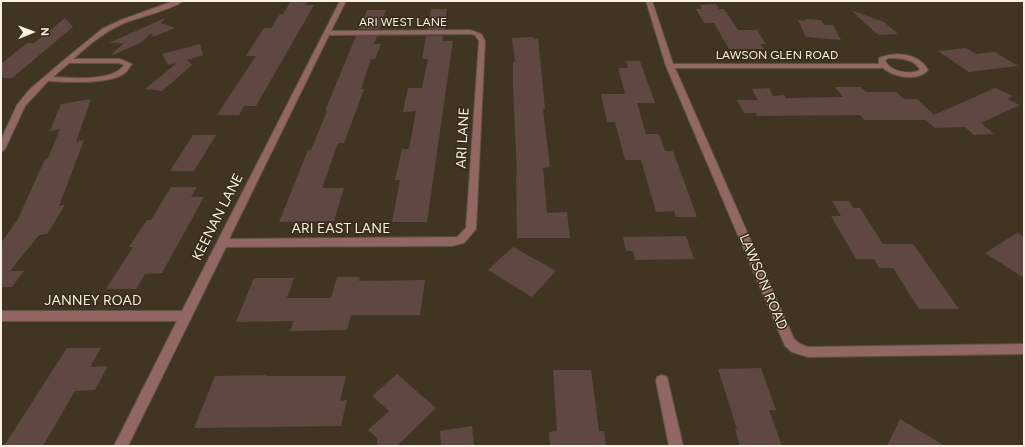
<!DOCTYPE html>
<html>
<head>
<meta charset="utf-8">
<style>
	body { margin:0 }
	#map { position:relative; width:1025px; height:447px; overflow:hidden; background:#403523; font-family:Figtree,sans-serif }
	canvas { display:block }
	.frame { position:absolute; inset:0; border:2px solid #f9f1e6; pointer-events:none }
	.north { position:absolute; left:12px; top:12px; width:40px; height:40px; -webkit-text-stroke:3px #362b19; paint-order:stroke; rotate:89deg; font-size:11px; font-weight:700; line-height:16px; text-align:center; color:#f9f1e6 }
	.north::after { content:''; display:block; margin:auto; width:14px; height:18px; background:#f9f1e6; clip-path:polygon(50% 0,100% 100%,50% 72%,0 100%) }
</style>
</head>
<body>
<div id="map">
<canvas width="1025" height="447"></canvas>
<div class="frame"></div>
<div class="north">N</div>
</div>
<script>
const ctx = document.querySelector('canvas').getContext('2d');
ctx.lineJoin = 'round';
function fillPath(path, color) { ctx.fillStyle = color; ctx.fill(path, 'evenodd'); }
function trace(path, color, width, dash) { ctx.strokeStyle = color; ctx.lineWidth = width; ctx.lineCap = dash ? 'butt' : 'round'; ctx.setLineDash(dash || []); ctx.stroke(path); }
function write(font, color, halo, rows, align = 'center') {
  ctx.font = font + ' Figtree,sans-serif'; ctx.lineWidth = 3; ctx.setLineDash([]); ctx.textBaseline = 'middle'; ctx.strokeStyle = halo; ctx.fillStyle = color; for (const [text, x, y, turn = 0] of rows) {
    ctx.save(); ctx.translate(x, y); ctx.rotate((+turn || 0) * Math.PI / 180); ctx.textAlign = isNaN(turn) ? turn : align; if (halo) ctx.strokeText(text, 0, 0); ctx.fillText(text, 0, 0); ctx.restore();
  }
}
fillPath(new Path2D(`
	M 291,1 L 308,1 L 305,5 L 314,5 L 256,106 L 244,106 L 239,115 L 217,115 L 256,56 L 246,56 L 264,28 L 271,28 L 280,14 L 283,14 Z
	M 716,4 L 719,9 L 724,9 L 738,30 L 757,30 L 766,44 L 760,44 L 764,49 L 729,49 L 714,23 L 704,23 L 696,9 L 702,9 L 700,5 Z
	M 431,9 L 447,9 L 444,29 L 428,29 Z
	M 367,10 L 386,10 L 379,29 L 359,29 Z
	M 851,10 L 884,22 L 898,34 L 880,35 L 876,33 Z
	M 65,18 L 73,27 L 12,78 L 1,78 L 1,64 L 27,43 L 34,43 Z
	M 165,18 L 161,23 L 175,28 L 153,37 L 151,33 L 142,42 L 113,55 L 112,54 L 124,43 L 109,43 Z
	M 804,19 L 821,20 L 824,25 L 833,25 L 841,40 L 806,37 L 798,20 L 805,21 Z
	M 356,36 L 377,36 L 374,44 L 381,44 L 375,59 L 371,59 L 361,89 L 364,89 L 356,111 L 344,143 L 338,143 L 322,188 L 344,188 L 334,221 L 279,222 L 308,150 L 311,150 L 327,111 L 325,111 Z
	M 426,36 L 443,36 L 442,41 L 453,41 L 427,222 L 392,222 L 400,180 L 395,180 L 402,149 L 409,149 L 416,111 L 403,112 L 408,88 L 422,88 L 428,59 L 422,59 Z
	M 533,37 L 534,39 L 538,38 L 545,109 L 543,109 L 550,167 L 543,168 L 547,213 L 567,212 L 570,238 L 517,238 L 516,175 L 517,175 L 513,86 L 513,62 L 515,62 L 512,38 Z
	M 200,44 L 203,55 L 187,60 L 192,65 L 162,91 L 145,89 L 177,63 L 168,65 L 162,54 Z
	M 966,48 L 976,54 L 995,52 L 1018,66 L 969,72 L 938,51 Z
	M 626,61 L 640,61 L 655,103 L 637,103 L 646,134 L 659,134 L 665,151 L 673,151 L 697,217 L 676,217 L 674,211 L 656,212 L 641,160 L 625,160 L 615,122 L 607,122 L 601,94 L 625,94 L 618,68 L 628,68 Z
	M 835,87 L 861,87 L 866,92 L 896,92 L 904,99 L 917,99 L 934,115 L 995,88 L 1013,96 L 1007,99 L 1020,105 L 981,123 L 994,134 L 974,135 L 965,127 L 935,128 L 926,120 L 864,120 L 860,115 L 757,116 L 756,113 L 744,113 L 737,100 L 758,100 L 752,89 L 769,88 L 773,96 L 784,95 L 786,98 L 843,97 Z
	M 91,99 L 76,142 L 84,140 L 59,206 L 65,205 L 47,234 L 39,235 L 10,271 L 24,271 L 12,287 L 1,287 L 1,243 L 18,219 L 45,159 L 48,158 L 60,129 L 50,131 L 61,104 Z
	M 193,135 L 216,135 L 194,171 L 170,171 Z
	M 171,187 L 197,187 L 191,197 L 204,197 L 162,273 L 145,274 L 136,289 L 106,289 L 133,247 L 129,247 L 147,220 L 151,220 Z
	M 832,201 L 849,201 L 853,208 L 860,208 L 883,244 L 913,244 L 959,309 L 919,309 L 893,268 L 879,268 L 874,259 L 856,259 L 831,216 L 841,216 Z
	M 1017,233 L 1024,237 L 1024,278 L 985,253 Z
	M 686,236 L 694,259 L 635,260 L 633,251 L 626,251 L 623,237 Z
	M 513,247 L 556,271 L 532,297 L 488,270 Z
	M 337,277 L 360,277 L 359,281 L 425,280 L 420,315 L 351,315 L 347,330 L 290,331 L 294,321 L 236,322 L 254,278 L 294,278 L 287,298 L 331,298 Z
	M 67,348 L 101,348 L 90,367 L 108,366 L 95,390 L 75,391 L 43,446 L 4,446 Z
	M 761,368 L 776,410 L 769,410 L 782,446 L 740,446 L 735,429 L 737,429 L 718,369 Z
	M 553,370 L 591,370 L 599,431 L 604,431 L 606,446 L 550,446 L 549,432 L 557,431 Z
	M 397,374 L 436,408 L 397,446 L 377,446 L 377,438 L 368,430 L 389,411 L 372,396 Z
	M 266,375 L 265,376 L 346,376 L 340,401 L 347,400 L 341,426 L 194,428 L 215,376 Z
	M 900,419 L 945,446 L 887,446 Z
	M 472,426 L 474,446 L 441,446 L 440,431 Z`), '#5f4842');
const minor = new Path2D(`
	M 174,1 L 183,1 C 173,9 141,17 127,22 C 106,30 90,44 73,59 L 120,59 L 132,64 C 130,66 128,70 126,72 C 112,85 67,82 48,81 L 25,106 L 5,149 L 1,152 L 1,140 L 17,105 L 29,90 L 64,60 L 102,29 L 121,20 ZM 69,63 L 119,63 L 124,65 C 113,82 72,78 53,77 Z
	M 340,1 L 346,1 L 331,31 L 470,30 L 481,34 L 485,41 L 476,229 L 464,243 L 452,246 L 226,247 L 128,446 L 114,446 L 177,321 L 1,321 L 1,311 L 182,311 ZM 470,34 L 475,35 L 479,41 L 466,228 L 457,237 L 229,239 L 329,35 Z
	M 646,1 L 652,1 L 673,64 L 879,64 L 879,58 C 895,51 919,53 928,70 C 918,82 893,77 883,68 L 675,68 L 794,339 L 800,344 L 808,347 L 1024,344 L 1024,354 L 808,357 L 792,352 L 785,346 L 666,66 ZM 889,58 C 900,58 915,59 920,70 C 910,75 889,72 885,60 Z
	M 662,375 L 667,377 L 668,381 L 683,446 L 669,446 L 656,381 L 657,377 Z`);
trace(minor, '#5e5342', 2);
fillPath(minor, '#926662');
write('12px', '#f9f1e6', '#362b19', [
	["ARI WEST LANE",403,22],
	["LAWSON GLEN ROAD",777,55]
]);
write('14px', '#f9f1e6', '#362b19', [
	["ARI LANE",463,138,-87],
	["KEENAN LANE",218,217,-63],
	["ARI EAST LANE",341,229],
	["LAWSON ROAD",763,282,67],
	["JANNEY ROAD",93,301]
]);
</script>
</body>
</html>
